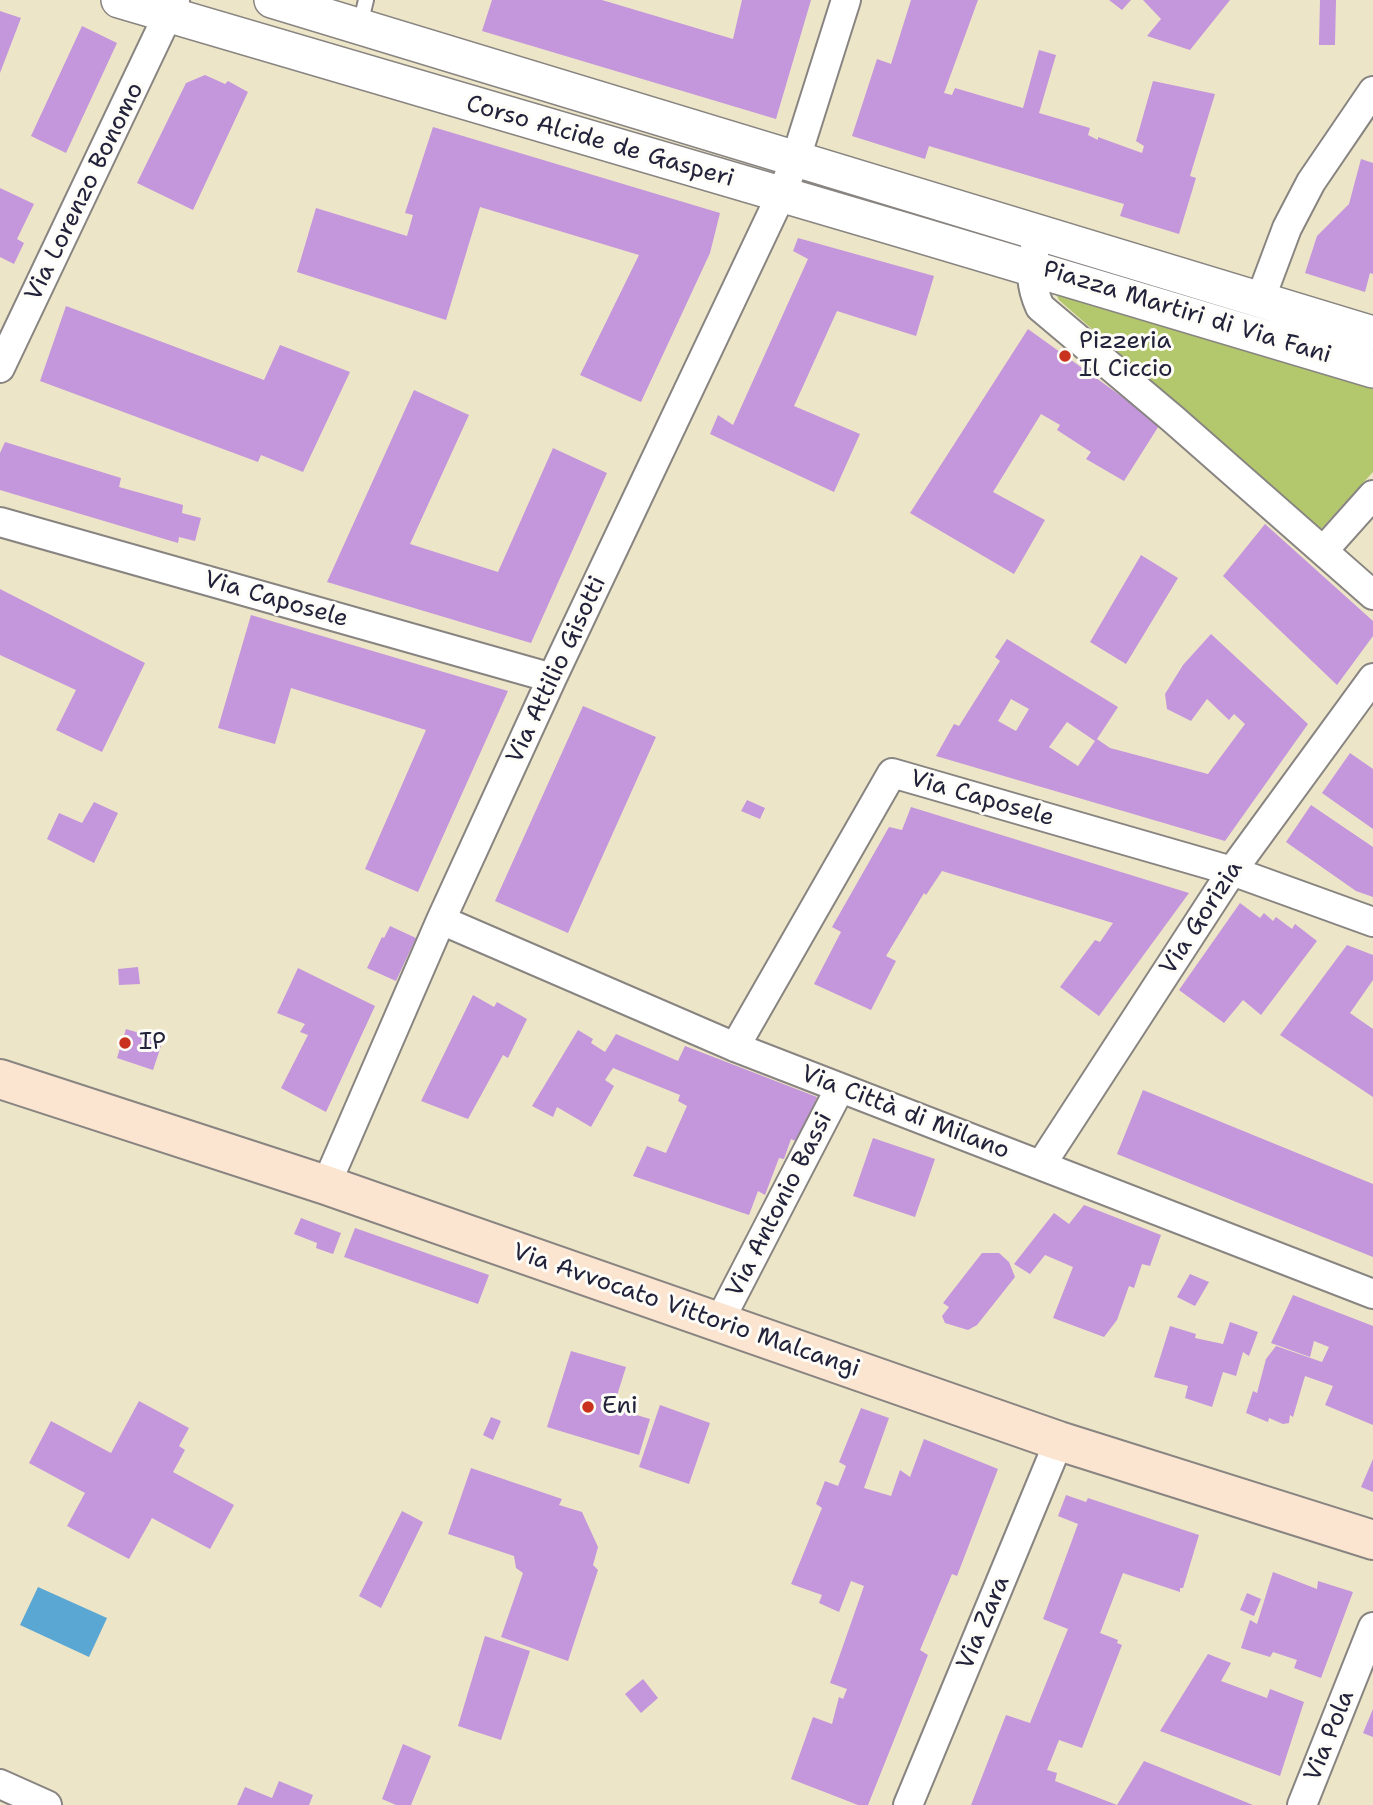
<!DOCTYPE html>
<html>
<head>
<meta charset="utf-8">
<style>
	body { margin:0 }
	canvas { display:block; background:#ede5c7 }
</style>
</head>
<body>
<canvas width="1373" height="1805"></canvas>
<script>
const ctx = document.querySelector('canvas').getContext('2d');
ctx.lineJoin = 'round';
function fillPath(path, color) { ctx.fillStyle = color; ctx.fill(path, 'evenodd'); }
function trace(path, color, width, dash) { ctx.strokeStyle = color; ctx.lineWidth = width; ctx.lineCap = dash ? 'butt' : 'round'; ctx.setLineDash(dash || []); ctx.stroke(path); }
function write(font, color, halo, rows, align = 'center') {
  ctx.font = font + ' "Shantell Sans",sans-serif'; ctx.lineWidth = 6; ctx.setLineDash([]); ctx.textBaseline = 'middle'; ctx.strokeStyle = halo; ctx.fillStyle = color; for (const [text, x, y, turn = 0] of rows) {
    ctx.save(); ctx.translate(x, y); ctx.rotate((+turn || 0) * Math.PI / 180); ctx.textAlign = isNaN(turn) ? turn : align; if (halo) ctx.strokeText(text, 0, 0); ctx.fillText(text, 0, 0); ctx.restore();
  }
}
fillPath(new Path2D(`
	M 1054,290 L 1373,385 L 1373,472 L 1320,530 L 1059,300 Z`), '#b3c86c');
fillPath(new Path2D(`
	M 38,1587 L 107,1618 L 89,1657 L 20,1625 Z`), '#5ba7d4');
fillPath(new Path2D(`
	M 492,0 L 602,0 L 733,39 L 742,0 L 811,0 L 776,119 L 482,31 Z
	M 911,0 L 978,0 L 944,93 L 952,95 L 955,88 L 1023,108 L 1039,50 L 1056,55 L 1039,113 L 1090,128 L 1088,135 L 1098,140 L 1098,137 L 1142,153 L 1144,146 L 1136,141 L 1153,81 L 1215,94 L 1190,176 L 1196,178 L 1179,234 L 1120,216 L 1124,204 L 929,146 L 925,159 L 852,136 L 877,59 L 891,64 Z
	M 1109,0 L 1131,0 L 1122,10 Z
	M 1143,0 L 1230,0 L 1190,50 L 1147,36 L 1161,19 Z
	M 1320,0 L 1336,0 L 1335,45 L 1319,45 Z
	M 0,11 L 21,18 L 0,73 Z
	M 82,26 L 117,43 L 66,153 L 31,136 Z
	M 205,75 L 225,84 L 228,81 L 248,92 L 193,210 L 137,183 L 186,83 Z
	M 433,127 L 720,213 L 710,253 L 641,402 L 580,375 L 639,255 L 480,207 L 446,320 L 297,272 L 316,208 L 407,236 L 413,215 L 405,213 Z
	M 1361,159 L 1373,163 L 1373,274 L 1370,273 L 1365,292 L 1305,273 L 1317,236 L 1349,204 Z
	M 0,188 L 34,204 L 17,239 L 24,243 L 14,264 L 0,257 Z
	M 798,238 L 934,276 L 916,336 L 837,311 L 794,406 L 860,434 L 834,492 L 710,434 L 718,415 L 733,425 L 808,259 L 793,251 Z
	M 66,306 L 264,380 L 280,345 L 350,372 L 303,472 L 261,455 L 258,462 L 40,381 Z
	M 1028,329 L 1160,424 L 1124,481 L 1086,459 L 1091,452 L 1057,430 L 1060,425 L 1041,414 L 993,492 L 1045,520 L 1014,574 L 910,513 Z
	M 414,390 L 469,415 L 410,544 L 498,572 L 553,448 L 607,473 L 531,643 L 327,582 Z
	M 5,442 L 121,478 L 119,487 L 183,505 L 182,513 L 201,518 L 195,541 L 179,537 L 178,543 L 0,490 L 0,453 Z
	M 1265,524 L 1373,621 L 1373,636 L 1337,685 L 1223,576 Z
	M 1141,555 L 1178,578 L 1126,664 L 1090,642 Z
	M 0,589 L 145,663 L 102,752 L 56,730 L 76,690 L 0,655 Z
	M 251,615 L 508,691 L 418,892 L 365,869 L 426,730 L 291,688 L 275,744 L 218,728 Z
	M 1211,634 L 1308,724 L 1225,841 L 936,756 L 954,724 L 959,726 L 1000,661 L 995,657 L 1007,639 L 1118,707 L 1097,739 L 1110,748 L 1208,774 L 1245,724 L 1234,714 L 1229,720 L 1207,699 L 1191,721 L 1167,709 L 1165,694 L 1183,665 ZM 1011,699 L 1029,709 L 1016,731 L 998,721 ZM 1067,722 L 1095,741 L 1078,766 L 1049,747 Z
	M 583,706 L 656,737 L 568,933 L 495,901 Z
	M 1350,753 L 1373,769 L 1373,829 L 1322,793 Z
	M 747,800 L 765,808 L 760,819 L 741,811 Z
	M 94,802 L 118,813 L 94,863 L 47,839 L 59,813 L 82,823 Z
	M 1311,805 L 1373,847 L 1373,897 L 1356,891 L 1286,842 Z
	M 911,807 L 1189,893 L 1099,1016 L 1060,987 L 1095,940 L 1100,942 L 1113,923 L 942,871 L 926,895 L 924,893 L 886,956 L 896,961 L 871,1010 L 814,984 L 841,932 L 832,927 L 889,827 L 902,830 Z
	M 1240,903 L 1260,918 L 1264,913 L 1273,921 L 1276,917 L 1292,929 L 1295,924 L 1317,941 L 1261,1015 L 1243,1000 L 1224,1023 L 1179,990 Z
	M 390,926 L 416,938 L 396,981 L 367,968 L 382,937 L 384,938 Z
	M 1347,945 L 1373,955 L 1373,980 L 1350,1013 L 1373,1029 L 1373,1097 L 1280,1035 Z
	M 138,967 L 140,984 L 119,985 L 118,969 Z
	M 298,968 L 375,1006 L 326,1112 L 281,1088 L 308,1035 L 300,1032 L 305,1024 L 277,1013 Z
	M 473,995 L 494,1007 L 497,1002 L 527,1019 L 508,1058 L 503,1055 L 468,1119 L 421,1101 Z
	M 126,1029 L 163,1040 L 153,1070 L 117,1058 Z
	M 578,1030 L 593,1039 L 591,1043 L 605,1052 L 616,1034 L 678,1061 L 685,1046 L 817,1097 L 800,1143 L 791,1139 L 784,1159 L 779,1158 L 765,1195 L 758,1191 L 749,1215 L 633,1176 L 647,1146 L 666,1153 L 687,1106 L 678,1101 L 680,1095 L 613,1068 L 605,1080 L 614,1086 L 591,1127 L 557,1107 L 553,1117 L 532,1106 Z
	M 1143,1090 L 1373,1184 L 1373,1257 L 1117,1154 Z
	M 873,1138 L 935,1159 L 915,1217 L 853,1196 Z
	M 1084,1205 L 1161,1235 L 1150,1266 L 1142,1264 L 1134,1288 L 1129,1286 L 1117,1320 L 1104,1337 L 1053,1318 L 1073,1267 L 1045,1255 L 1030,1274 L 1014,1264 L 1054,1213 L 1069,1224 Z
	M 301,1218 L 341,1233 L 333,1254 L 316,1248 L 317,1243 L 294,1234 Z
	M 355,1228 L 489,1275 L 478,1304 L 344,1257 Z
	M 982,1253 L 999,1253 L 1009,1262 L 1015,1277 L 977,1325 L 968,1330 L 945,1323 L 942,1316 L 949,1307 L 943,1303 Z
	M 1190,1274 L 1209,1282 L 1195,1306 L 1177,1297 Z
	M 1293,1295 L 1373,1326 L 1373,1425 L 1325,1405 L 1333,1386 L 1305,1376 L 1293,1417 L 1290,1415 L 1289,1423 L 1283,1424 L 1269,1418 L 1268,1422 L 1246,1413 L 1253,1391 L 1257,1393 L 1266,1359 L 1276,1346 L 1322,1362 L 1329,1347 L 1314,1341 L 1310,1357 L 1271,1343 Z
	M 1230,1322 L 1258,1332 L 1249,1356 L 1243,1352 L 1236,1376 L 1223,1372 L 1212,1407 L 1185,1398 L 1188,1386 L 1154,1377 L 1170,1326 L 1196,1334 L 1195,1338 L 1223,1344 Z
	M 571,1351 L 626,1367 L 613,1408 L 650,1419 L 639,1455 L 547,1427 Z
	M 139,1401 L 189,1428 L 179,1446 L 185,1450 L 173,1472 L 234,1505 L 210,1549 L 152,1518 L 129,1559 L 67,1526 L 85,1493 L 29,1463 L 51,1421 L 111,1453 Z
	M 660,1405 L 710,1423 L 689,1484 L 639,1467 Z
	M 861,1408 L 889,1418 L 864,1488 L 891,1496 L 900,1470 L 910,1477 L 924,1439 L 998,1469 L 957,1576 L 952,1574 L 920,1650 L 928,1655 L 868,1805 L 858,1805 L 791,1779 L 813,1717 L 832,1724 L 839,1697 L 843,1699 L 847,1689 L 830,1683 L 864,1586 L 851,1581 L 839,1612 L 819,1603 L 822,1595 L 791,1584 L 822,1508 L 816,1504 L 825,1481 L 838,1486 L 846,1466 L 839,1462 Z
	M 491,1417 L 501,1421 L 493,1440 L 483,1435 Z
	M 1373,1459 L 1373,1492 L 1361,1487 Z
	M 471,1468 L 562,1499 L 559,1505 L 582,1512 L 598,1547 L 593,1565 L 598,1570 L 568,1661 L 501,1637 L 523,1573 L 516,1568 L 514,1556 L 448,1534 Z
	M 1066,1495 L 1086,1502 L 1088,1498 L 1199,1535 L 1183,1588 L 1180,1588 L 1180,1592 L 1123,1573 L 1100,1633 L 1118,1640 L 1117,1643 L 1122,1645 L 1082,1748 L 1059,1740 L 1047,1770 L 1057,1773 L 1055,1781 L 1117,1805 L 1144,1761 L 1253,1805 L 971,1805 L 1006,1715 L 1030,1723 L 1068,1629 L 1043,1619 L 1078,1524 L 1058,1516 Z
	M 402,1511 L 423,1522 L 381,1608 L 359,1596 Z
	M 1273,1572 L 1317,1589 L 1318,1581 L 1353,1592 L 1321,1678 L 1294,1668 L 1297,1660 L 1273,1652 L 1270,1657 L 1241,1648 L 1250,1620 L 1257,1624 Z
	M 1247,1593 L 1261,1599 L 1254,1616 L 1240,1610 Z
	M 485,1636 L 530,1651 L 501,1740 L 458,1726 Z
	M 1208,1654 L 1231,1663 L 1221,1681 L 1267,1698 L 1270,1689 L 1304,1702 L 1280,1776 L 1160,1731 Z
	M 643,1679 L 658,1698 L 641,1713 L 625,1694 Z
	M 1373,1709 L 1373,1737 L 1363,1733 Z
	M 403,1744 L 431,1756 L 411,1805 L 396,1805 L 382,1799 Z
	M 279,1781 L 313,1795 L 309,1805 L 237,1805 L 245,1787 L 272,1798 Z`), '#c496dc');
const service = new Path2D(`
	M 360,25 L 366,0`);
const minor = new Path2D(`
	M 1035,248 C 1030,270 1031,287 1040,307 L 1173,419 L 1373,595
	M 1260,300 L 1287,228 L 1311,182 L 1373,91
	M 0,368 L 175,0
	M 0,522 L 552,678
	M 1323,551 L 1373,495
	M 441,920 L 735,1047 L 1373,1294
	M 735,1047 L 892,773 L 1232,871 L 1373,922
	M 1041,1165 L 1232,871 L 1373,678
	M 326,1185 L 441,920 L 552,678 L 781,195 L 796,158 L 846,0
	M 719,1322 L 840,1088
	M 0,1784 L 47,1805
	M 908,1805 L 1059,1441
	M 1302,1805 L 1373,1627`);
const tertiary = new Path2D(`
	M 119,0 C 537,125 956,243 1373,370
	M 272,0 L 1373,334`);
const secondary = new Path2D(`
	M 0,1079 L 326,1185 L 1059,1441 L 1373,1540`);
trace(service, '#888481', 18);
trace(minor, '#888481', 32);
trace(tertiary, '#888481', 38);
trace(secondary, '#888481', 42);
trace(service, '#fff', 14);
trace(minor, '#fff', 28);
trace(tertiary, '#fff', 35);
trace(secondary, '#fce5d0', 38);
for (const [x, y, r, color] of [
	[1065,356,7,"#c8321e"],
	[125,1043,7,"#c8321e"],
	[588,1407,7,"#c8321e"]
]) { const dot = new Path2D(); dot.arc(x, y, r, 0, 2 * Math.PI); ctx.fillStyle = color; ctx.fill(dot); trace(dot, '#fdfcf7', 2.5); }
write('24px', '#22223b', '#fdfcf7', [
	["Corso Alcide de Gasperi",600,142,16],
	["Via Lorenzo Bonomo",85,192,-64],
	["Piazza Martiri di Via Fani",1187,313,17],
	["Via Caposele",276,600,16],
	["Via Attilio Gisotti",557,670,-65],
	["Via Caposele",982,799,16],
	["Via Gorizia",1202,918,-57],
	["Via Città di Milano",905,1113,21],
	["Via Antonio Bassi",780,1205,-63],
	["Via Avvocato Vittorio Malcangi",686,1311,19],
	["Via Zara",984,1623,-67],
	["Via Pola",1330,1736,-68]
]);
write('24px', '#22223b', '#fdfcf7', [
	["Pizzeria",1079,342],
	["Il Ciccio",1079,370],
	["IP",139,1043],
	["Eni",602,1407]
], 'left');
</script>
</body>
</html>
